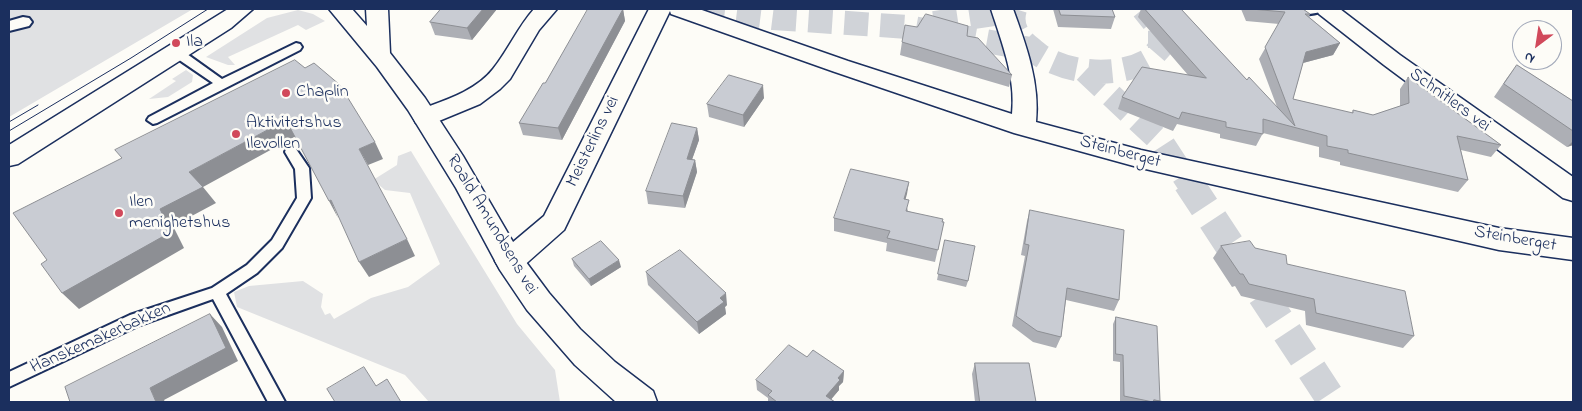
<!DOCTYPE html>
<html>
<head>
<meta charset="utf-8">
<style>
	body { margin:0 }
	#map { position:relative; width:1582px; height:411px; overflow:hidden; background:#fdfcf7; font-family:"Indie Flower",sans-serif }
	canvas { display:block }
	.frame { position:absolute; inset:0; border:10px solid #1b2f5e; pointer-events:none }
	.north { position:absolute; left:1512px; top:20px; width:50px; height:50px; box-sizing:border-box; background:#fdfcf7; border:1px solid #a3aaba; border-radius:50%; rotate:211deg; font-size:14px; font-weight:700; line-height:20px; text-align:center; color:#1b2f5e }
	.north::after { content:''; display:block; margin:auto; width:18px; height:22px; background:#d1495b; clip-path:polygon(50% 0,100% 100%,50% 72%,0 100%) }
</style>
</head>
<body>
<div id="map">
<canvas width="1582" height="411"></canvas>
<div class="frame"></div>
<div class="north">N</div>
</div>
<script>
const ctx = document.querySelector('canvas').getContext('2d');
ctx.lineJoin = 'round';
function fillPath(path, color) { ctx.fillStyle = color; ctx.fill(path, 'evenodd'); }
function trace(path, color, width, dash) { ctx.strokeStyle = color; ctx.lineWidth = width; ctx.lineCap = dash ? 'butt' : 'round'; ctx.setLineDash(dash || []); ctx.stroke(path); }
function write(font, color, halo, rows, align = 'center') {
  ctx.font = font + ' "Indie Flower",sans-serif'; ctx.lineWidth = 5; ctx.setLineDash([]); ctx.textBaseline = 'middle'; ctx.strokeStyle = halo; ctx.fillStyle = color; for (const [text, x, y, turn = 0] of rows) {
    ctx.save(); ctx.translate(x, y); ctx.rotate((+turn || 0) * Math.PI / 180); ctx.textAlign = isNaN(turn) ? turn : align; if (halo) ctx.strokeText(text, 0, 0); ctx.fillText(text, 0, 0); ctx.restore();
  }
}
fillPath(new Path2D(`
	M 9,9 L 193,9 L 9,117 Z
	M 298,10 L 313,14 L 325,21 L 306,30 L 298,25 L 228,57 L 235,65 L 228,65 L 206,57 L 267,18 Z
	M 186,70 L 193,75 L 192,82 L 168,97 L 149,99 L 176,81 L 172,79 Z
	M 411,151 L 517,324 L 555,370 L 560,402 L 429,402 L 405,375 L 237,307 L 234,292 L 249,286 L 303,281 L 323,294 L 321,307 L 325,315 L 330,313 L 334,319 L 371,298 L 408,287 L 440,264 L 410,193 L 385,190 L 373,180 L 397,165 L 398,156 Z`), '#e0e1e3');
trace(new Path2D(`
	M 701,9 L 773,18 L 908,27 L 1030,49
	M 1015,9 C 1010,26 1018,38 1031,48 C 1036,52 1041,57 1047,59 C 1075,74 1118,77 1147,61 C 1152,58 1156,52 1160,48 L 1160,30 L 1143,9
	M 934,23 L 1014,11
	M 1085,71 L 1163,144 L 1189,184`), '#d0d3d8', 24, [24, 12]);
trace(new Path2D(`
	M 1188,182 L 1333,402`), '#d0d3d8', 30, [30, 15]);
const service = new Path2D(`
	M 1255,9 L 1326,9 C 1318,17 1262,17 1255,9 Z
	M 296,43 L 300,44 L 302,47 L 300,50 L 157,123 L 153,124 L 147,120 L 149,117 L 213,83 L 172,55 L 170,52 L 172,49 L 180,49 L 222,79 Z
	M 291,147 L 296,149 L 309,168 L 311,198 L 282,248 L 257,273 L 226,294 L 285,402 L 268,402 L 213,299 L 140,325 L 9,387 L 9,372 L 130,315 L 212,288 L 247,265 L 272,240 L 297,198 L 295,169 L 285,152 L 286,149 Z`);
const pedestrian = new Path2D(`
	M 23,17 L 29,18 L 32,22 L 29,26 L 9,31 L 9,21 Z`);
const minor = new Path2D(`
	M 534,9 L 557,9 L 539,30 L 510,79 L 500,89 L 480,104 L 434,123 L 425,125 L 416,123 L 413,117 L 416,111 C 442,101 475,92 493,69 C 508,50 518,27 534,9 Z
	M 649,9 L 699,9 L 848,61 L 1012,114 C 1016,78 1002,43 991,9 L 1013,9 C 1026,45 1040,83 1036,122 L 1141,150 L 1499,228 L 1573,238 L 1573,260 L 1499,250 L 1141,168 L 1014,133 L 832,71 L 671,14 L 670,11 L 564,230 L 520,269 L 510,272 L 500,269 L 495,261 L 500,253 L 544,216 Z
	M 1316,9 L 1340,9 L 1400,55 L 1573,177 L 1573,201 L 1563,198 L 1384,65 L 1319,14 Z`);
const tertiary = new Path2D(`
	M 228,9 L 253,9 L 231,28 L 18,164 L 9,166 L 9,145 Z
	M 329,9 L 352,9 L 367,26 L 366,9 L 388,9 L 390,53 L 425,98 L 463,156 L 520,254 L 549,293 L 580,329 L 615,362 L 653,391 L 657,402 L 616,402 L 575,365 L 527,310 L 500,270 L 456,188 L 408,110 L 377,67 Z`);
trace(service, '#1b2f5e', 4);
trace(pedestrian, '#1b2f5e', 4);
trace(minor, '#1b2f5e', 3);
trace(tertiary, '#1b2f5e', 3);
fillPath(service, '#fdfcf7');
fillPath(pedestrian, '#fdfcf7');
fillPath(minor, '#fdfcf7');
fillPath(tertiary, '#fdfcf7');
trace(new Path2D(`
	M 9,122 L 38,105
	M 9,131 L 131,58 L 208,9`), '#1b2f5e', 1);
fillPath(new Path2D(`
	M 441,9 L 497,9 L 472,40 L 435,35 L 430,22 Z
	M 623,9 L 625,21 L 562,140 L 523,135 L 519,123 L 545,83 Z
	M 1053,9 L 1112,9 L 1115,17 L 1111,29 L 1058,27 Z
	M 1141,9 L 1181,9 L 1247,80 L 1277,107 L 1259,59 L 1279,24 L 1246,21 L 1241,9 L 1303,9 L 1310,14 L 1309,17 L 1340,43 L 1333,55 L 1303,63 L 1293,99 L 1352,113 L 1353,110 L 1373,115 L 1400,106 L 1400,89 L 1408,77 L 1501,145 L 1491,157 L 1461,150 L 1468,180 L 1458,192 L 1340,165 L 1340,162 L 1319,157 L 1319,147 L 1263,133 L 1256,146 L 1220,138 L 1220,134 L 1177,124 L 1173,131 L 1118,109 L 1122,97 L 1188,75 L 1138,17 Z
	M 967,36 L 1012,75 L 1009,87 L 900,55 L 902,42 Z
	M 1517,65 L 1573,101 L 1573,145 L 1567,147 L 1494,97 L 1507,78 Z
	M 764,98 L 744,127 L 709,117 L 707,104 Z
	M 697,128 L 699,140 L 692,159 L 695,160 L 697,172 L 685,208 L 648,204 L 646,191 Z
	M 909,182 L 905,200 L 908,211 L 944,222 L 935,262 L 886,251 L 887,243 L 834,231 L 834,218 Z
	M 1030,210 L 1119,300 L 1114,311 L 1066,300 L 1061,337 L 1056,348 L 1033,342 L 1012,326 L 1025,256 L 1021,255 L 1027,221 Z
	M 945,240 L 968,281 L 966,287 L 937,280 Z
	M 1221,246 L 1255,248 L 1287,264 L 1414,336 L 1403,348 L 1306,325 L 1305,311 L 1241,296 L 1235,286 L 1232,287 L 1213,258 Z
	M 572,259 L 621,267 L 591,286 L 574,266 Z
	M 646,272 L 727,305 L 725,307 L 726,314 L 699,334 L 648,285 Z
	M 1116,317 L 1160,401 L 1165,402 L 1120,402 L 1120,362 L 1113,361 L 1113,324 Z
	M 807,357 L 844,371 L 843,382 L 839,386 L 839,390 L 831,399 L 835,402 L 768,402 L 768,398 L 757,390 L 756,380 Z
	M 975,363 L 1036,402 L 975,402 L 972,374 Z`), '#adafb5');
fillPath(new Path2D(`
	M 483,9 L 497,9 L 472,40 L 467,28 Z
	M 623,9 L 625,21 L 562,140 L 558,128 Z
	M 1340,43 L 1333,55 L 1299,64 L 1306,52 Z
	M 763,85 L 764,98 L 744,127 L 743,115 Z
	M 286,120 L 296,136 L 203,187 L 216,203 L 173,226 L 184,248 L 79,309 L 62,293 L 160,209 L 189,172 Z
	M 697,128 L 699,140 L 688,171 L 687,159 Z
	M 1573,141 L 1573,145 L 1567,147 Z
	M 375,142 L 383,159 L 368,165 L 359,149 Z
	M 695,160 L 697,172 L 685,208 L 683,196 Z
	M 909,182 L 907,194 L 902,212 L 904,199 Z
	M 331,200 L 338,218 L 329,201 Z
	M 407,239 L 415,256 L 369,277 L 359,262 Z
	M 619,260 L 621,267 L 591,286 L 589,279 Z
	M 726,293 L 727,305 L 725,307 L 726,314 L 699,334 L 697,322 L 720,298 Z
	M 210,314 L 222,327 L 238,361 L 164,400 L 165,402 L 156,402 L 150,388 Z
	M 844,371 L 843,382 L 839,386 L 839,390 L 829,402 L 826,396 L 838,378 Z`), '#8d8f94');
const building = new Path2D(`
	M 441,9 L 483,9 L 467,28 L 430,22 Z
	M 588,9 L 623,9 L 558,128 L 519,123 L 543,83 L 545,83 Z
	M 1059,9 L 1112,9 L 1115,17 L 1061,15 Z
	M 1145,9 L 1181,9 L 1247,80 L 1249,77 L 1295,126 L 1265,47 L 1285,12 L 1251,9 L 1303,9 L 1310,14 L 1305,14 L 1340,43 L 1306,52 L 1293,99 L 1353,113 L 1353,110 L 1373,115 L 1409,103 L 1408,77 L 1501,145 L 1457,136 L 1468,180 L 1348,153 L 1348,150 L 1327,146 L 1327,136 L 1263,119 L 1263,134 L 1226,127 L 1226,122 L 1182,112 L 1179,119 L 1122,97 L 1142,67 L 1206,78 Z
	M 926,14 L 968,26 L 967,36 L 978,38 L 1012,75 L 902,42 L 905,25 L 917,27 Z
	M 295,60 L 305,68 L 314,63 L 340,85 L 375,142 L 359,149 L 407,239 L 359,262 L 331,200 L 329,201 L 286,120 L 189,172 L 203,187 L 160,209 L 171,232 L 62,293 L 41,264 L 47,260 L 13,213 L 122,158 L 115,150 Z
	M 1517,65 L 1573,101 L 1573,131 L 1504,84 Z
	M 729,75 L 763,85 L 743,115 L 707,104 Z
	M 672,123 L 697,128 L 687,159 L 695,160 L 683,196 L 646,191 Z
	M 851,169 L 909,182 L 904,199 L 909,200 L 906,211 L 943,219 L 942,222 L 944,222 L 938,250 L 887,238 L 890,231 L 834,218 Z
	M 1030,210 L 1124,230 L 1119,300 L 1067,288 L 1061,337 L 1037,331 L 1016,316 L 1029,245 L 1025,244 Z
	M 945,240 L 975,246 L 968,281 L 938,274 Z
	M 601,241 L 619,260 L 589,279 L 572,259 Z
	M 1250,241 L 1255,248 L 1286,255 L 1287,264 L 1405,291 L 1414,336 L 1316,313 L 1314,299 L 1249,284 L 1243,274 L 1240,274 L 1221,246 Z
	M 680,250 L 726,293 L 720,298 L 724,302 L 697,322 L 646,272 Z
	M 210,314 L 226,348 L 150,388 L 156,402 L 70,402 L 65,387 Z
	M 1116,317 L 1157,326 L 1160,401 L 1154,400 L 1153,402 L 1124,396 L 1123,355 L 1116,354 Z
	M 789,345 L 807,357 L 813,350 L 844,371 L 838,378 L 840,380 L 826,396 L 835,402 L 777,402 L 768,395 L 772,391 L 756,380 Z
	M 975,363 L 1029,363 L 1036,402 L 980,402 Z
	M 364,367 L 376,386 L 387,379 L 401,402 L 335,402 L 327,389 Z
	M 1154,400 L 1165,402 L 1154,402 Z`);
fillPath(building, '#c9ccd3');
trace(building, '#8d8f94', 1);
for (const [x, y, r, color] of [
	[176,43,5,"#d1495b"],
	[286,93,5,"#d1495b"],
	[236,134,5,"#d1495b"],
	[119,213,5,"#d1495b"]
]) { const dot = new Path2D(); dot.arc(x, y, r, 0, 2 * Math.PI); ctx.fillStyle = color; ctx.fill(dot); trace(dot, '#fdfcf7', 2); }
write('18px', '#1b2f5e', '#fdfcf7', [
	["Ila",186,43],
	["Chaplin",296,93],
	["Aktivitetshus",246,124],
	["Ilevollen",246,145],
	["Ilen",129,203],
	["menighetshus",129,224]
], 'left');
write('18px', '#1b2f5e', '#fdfcf7', [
	["Schnitlers vei",1449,101,36],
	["Meisterlins vei",594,142,-64],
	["Steinberget",1120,153,15],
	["Roald Amundsens vei",491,225,59],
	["Steinberget",1515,240,10],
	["Hanskemakerbakken",101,339,-24]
]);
</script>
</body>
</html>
